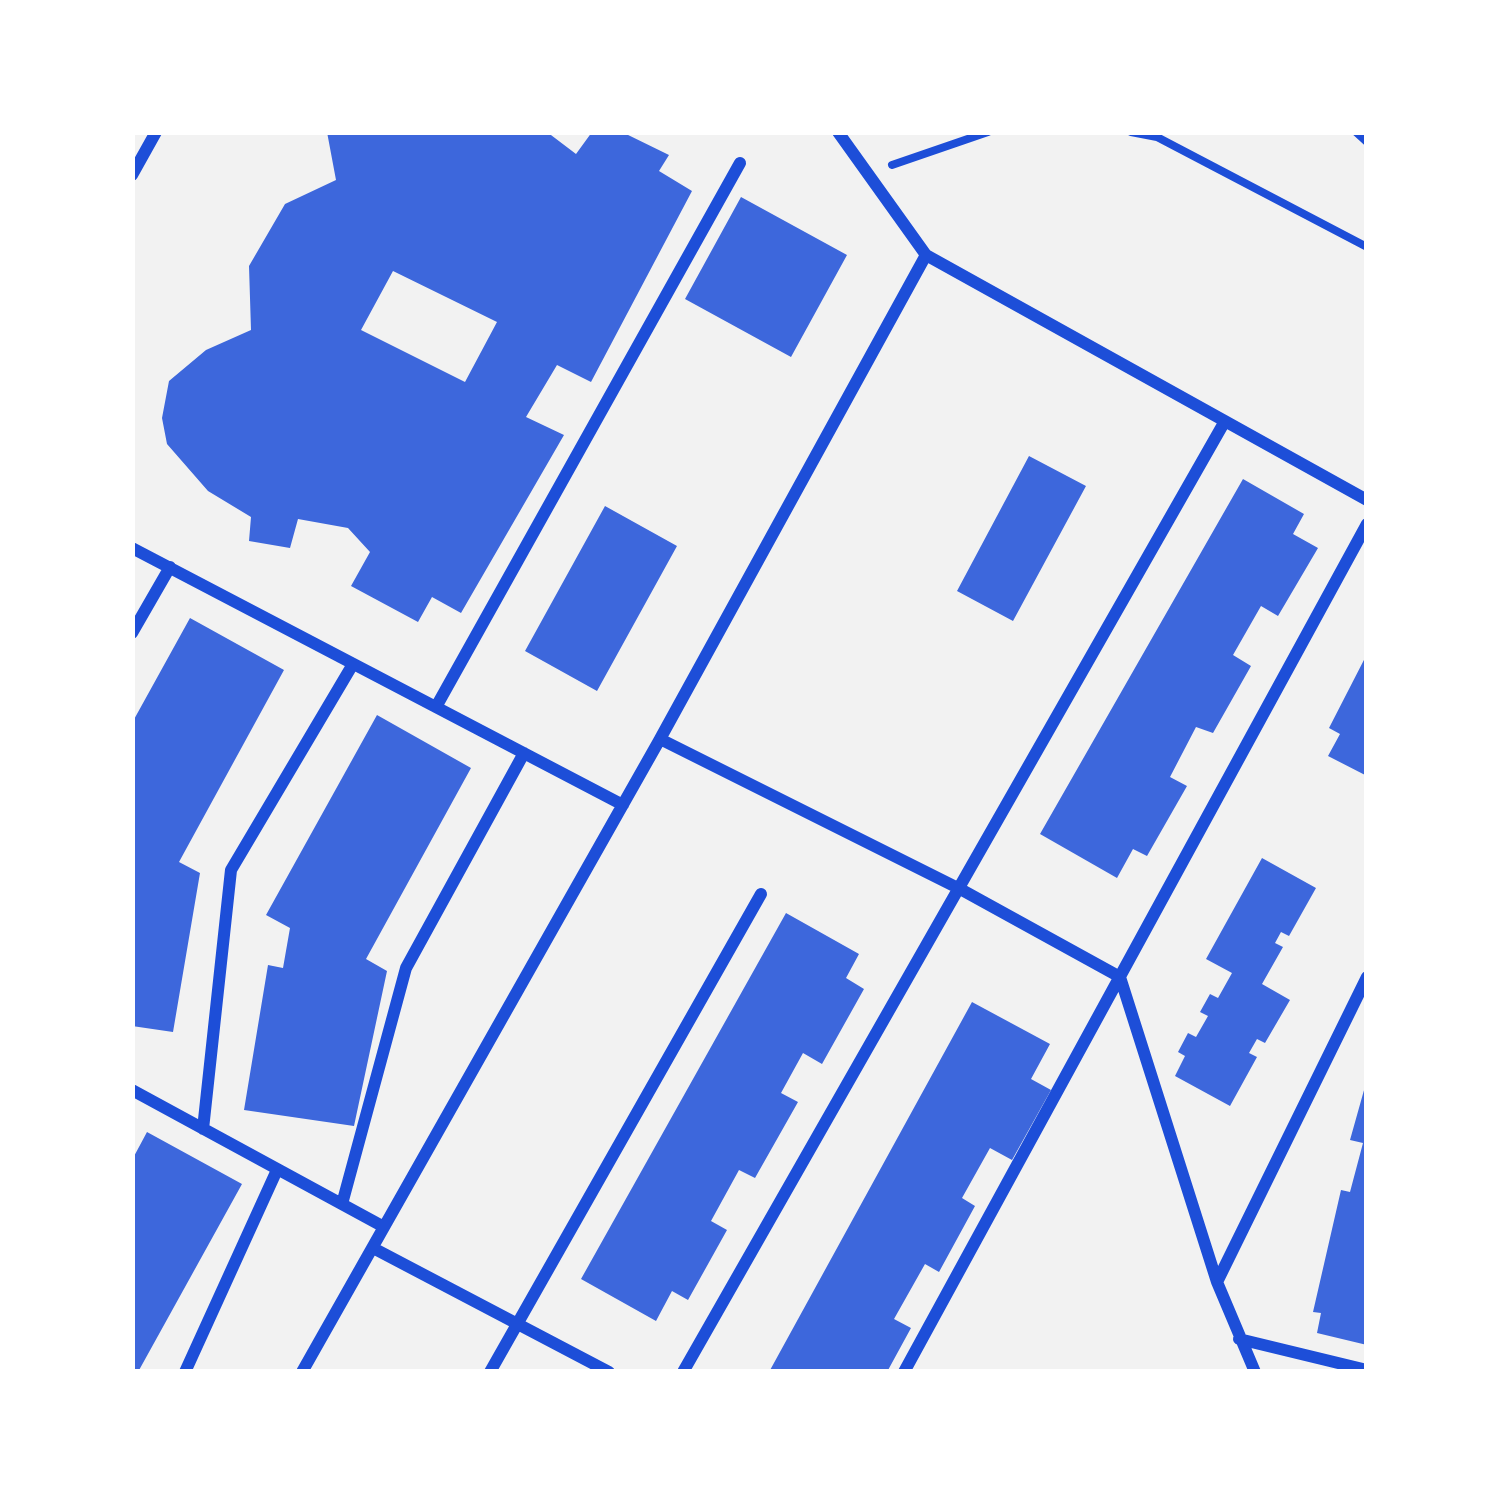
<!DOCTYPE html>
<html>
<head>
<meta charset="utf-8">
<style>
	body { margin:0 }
	#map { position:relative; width:1499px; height:1504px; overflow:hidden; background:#f2f2f2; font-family:"DM Sans",sans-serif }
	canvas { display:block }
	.frame { position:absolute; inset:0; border:135px solid #fff; pointer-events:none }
</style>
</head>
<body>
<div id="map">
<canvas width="1499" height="1504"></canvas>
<div class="frame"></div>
</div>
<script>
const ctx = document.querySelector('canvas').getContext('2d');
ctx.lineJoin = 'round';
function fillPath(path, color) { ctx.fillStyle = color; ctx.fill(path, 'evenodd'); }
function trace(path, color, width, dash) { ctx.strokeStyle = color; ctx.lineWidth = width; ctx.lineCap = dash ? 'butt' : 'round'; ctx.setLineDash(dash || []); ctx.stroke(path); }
fillPath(new Path2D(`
	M 327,132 L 547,132 L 576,154 L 592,132 L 622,132 L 669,155 L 659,171 L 692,191 L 591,382 L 557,365 L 526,417 L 564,435 L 461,613 L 432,597 L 418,622 L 351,586 L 370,552 L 348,528 L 298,519 L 290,548 L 249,541 L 251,517 L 208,491 L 167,444 L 162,418 L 169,381 L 206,350 L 251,330 L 249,266 L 285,204 L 336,180 ZM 393,271 L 497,322 L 465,382 L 361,330 Z
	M 741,197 L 847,255 L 791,357 L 685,299 Z
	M 1029,456 L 1086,486 L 1013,621 L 957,591 Z
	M 1243,479 L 1304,514 L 1293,534 L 1318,548 L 1278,616 L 1261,606 L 1233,655 L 1251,666 L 1213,733 L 1196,727 L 1170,777 L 1187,786 L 1147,856 L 1133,849 L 1117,878 L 1040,834 Z
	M 605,506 L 677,546 L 597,691 L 525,651 Z
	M 190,618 L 284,670 L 179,862 L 200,873 L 173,1032 L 132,1026 L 132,723 Z
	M 1367,654 L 1367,776 L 1328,756 L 1340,734 L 1329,728 Z
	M 377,715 L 471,768 L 366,959 L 387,971 L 354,1126 L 244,1110 L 268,965 L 283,968 L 290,928 L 266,915 Z
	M 1262,858 L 1316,888 L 1289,936 L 1281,932 L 1275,943 L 1283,947 L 1262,984 L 1290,1000 L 1265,1043 L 1257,1039 L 1249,1053 L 1257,1057 L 1230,1106 L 1175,1076 L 1185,1056 L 1178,1052 L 1188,1033 L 1196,1037 L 1208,1016 L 1200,1012 L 1210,994 L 1218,998 L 1232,973 L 1206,959 Z
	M 786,913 L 859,954 L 846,978 L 864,989 L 822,1064 L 803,1053 L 781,1093 L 798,1102 L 755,1178 L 739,1170 L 711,1221 L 727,1230 L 688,1300 L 672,1291 L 656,1321 L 581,1279 Z
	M 972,1002 L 1050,1044 L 1031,1079 L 1051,1090 L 1012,1160 L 990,1148 L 962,1198 L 975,1206 L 939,1272 L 925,1264 L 894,1319 L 911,1328 L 887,1372 L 769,1372 Z
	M 1366,1083 L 1367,1083 L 1367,1345 L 1317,1333 L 1321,1313 L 1313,1312 L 1341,1190 L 1350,1192 L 1363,1143 L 1350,1140 Z
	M 147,1132 L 242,1184 L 138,1372 L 132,1372 L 132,1160 Z`), '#3d67dc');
trace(new Path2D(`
	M 1131,132 L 1157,137 L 1367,247
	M 1356,132 L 1367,142
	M 892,165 L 988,132`), '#1d4ed8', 8);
trace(new Path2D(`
	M 838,132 L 926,255 L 660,739 L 962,890 L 1120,977 L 1217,1282 L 1255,1372
	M 132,175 L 156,132
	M 926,255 L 1367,500
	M 132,548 L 623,805
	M 132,633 L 170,567
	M 436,707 L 740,163
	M 132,1090 L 384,1227
	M 203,1129 L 231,870 L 353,664
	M 342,1204 L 406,968 L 524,753
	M 373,1248 L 609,1372
	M 1217,1282 L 1367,977
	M 1239,1339 L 1367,1370
	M 185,1372 L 277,1170
	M 302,1372 L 660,739
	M 490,1372 L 761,894
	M 683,1372 L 1225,421
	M 904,1372 L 1367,524`), '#1d4ed8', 12);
</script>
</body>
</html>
